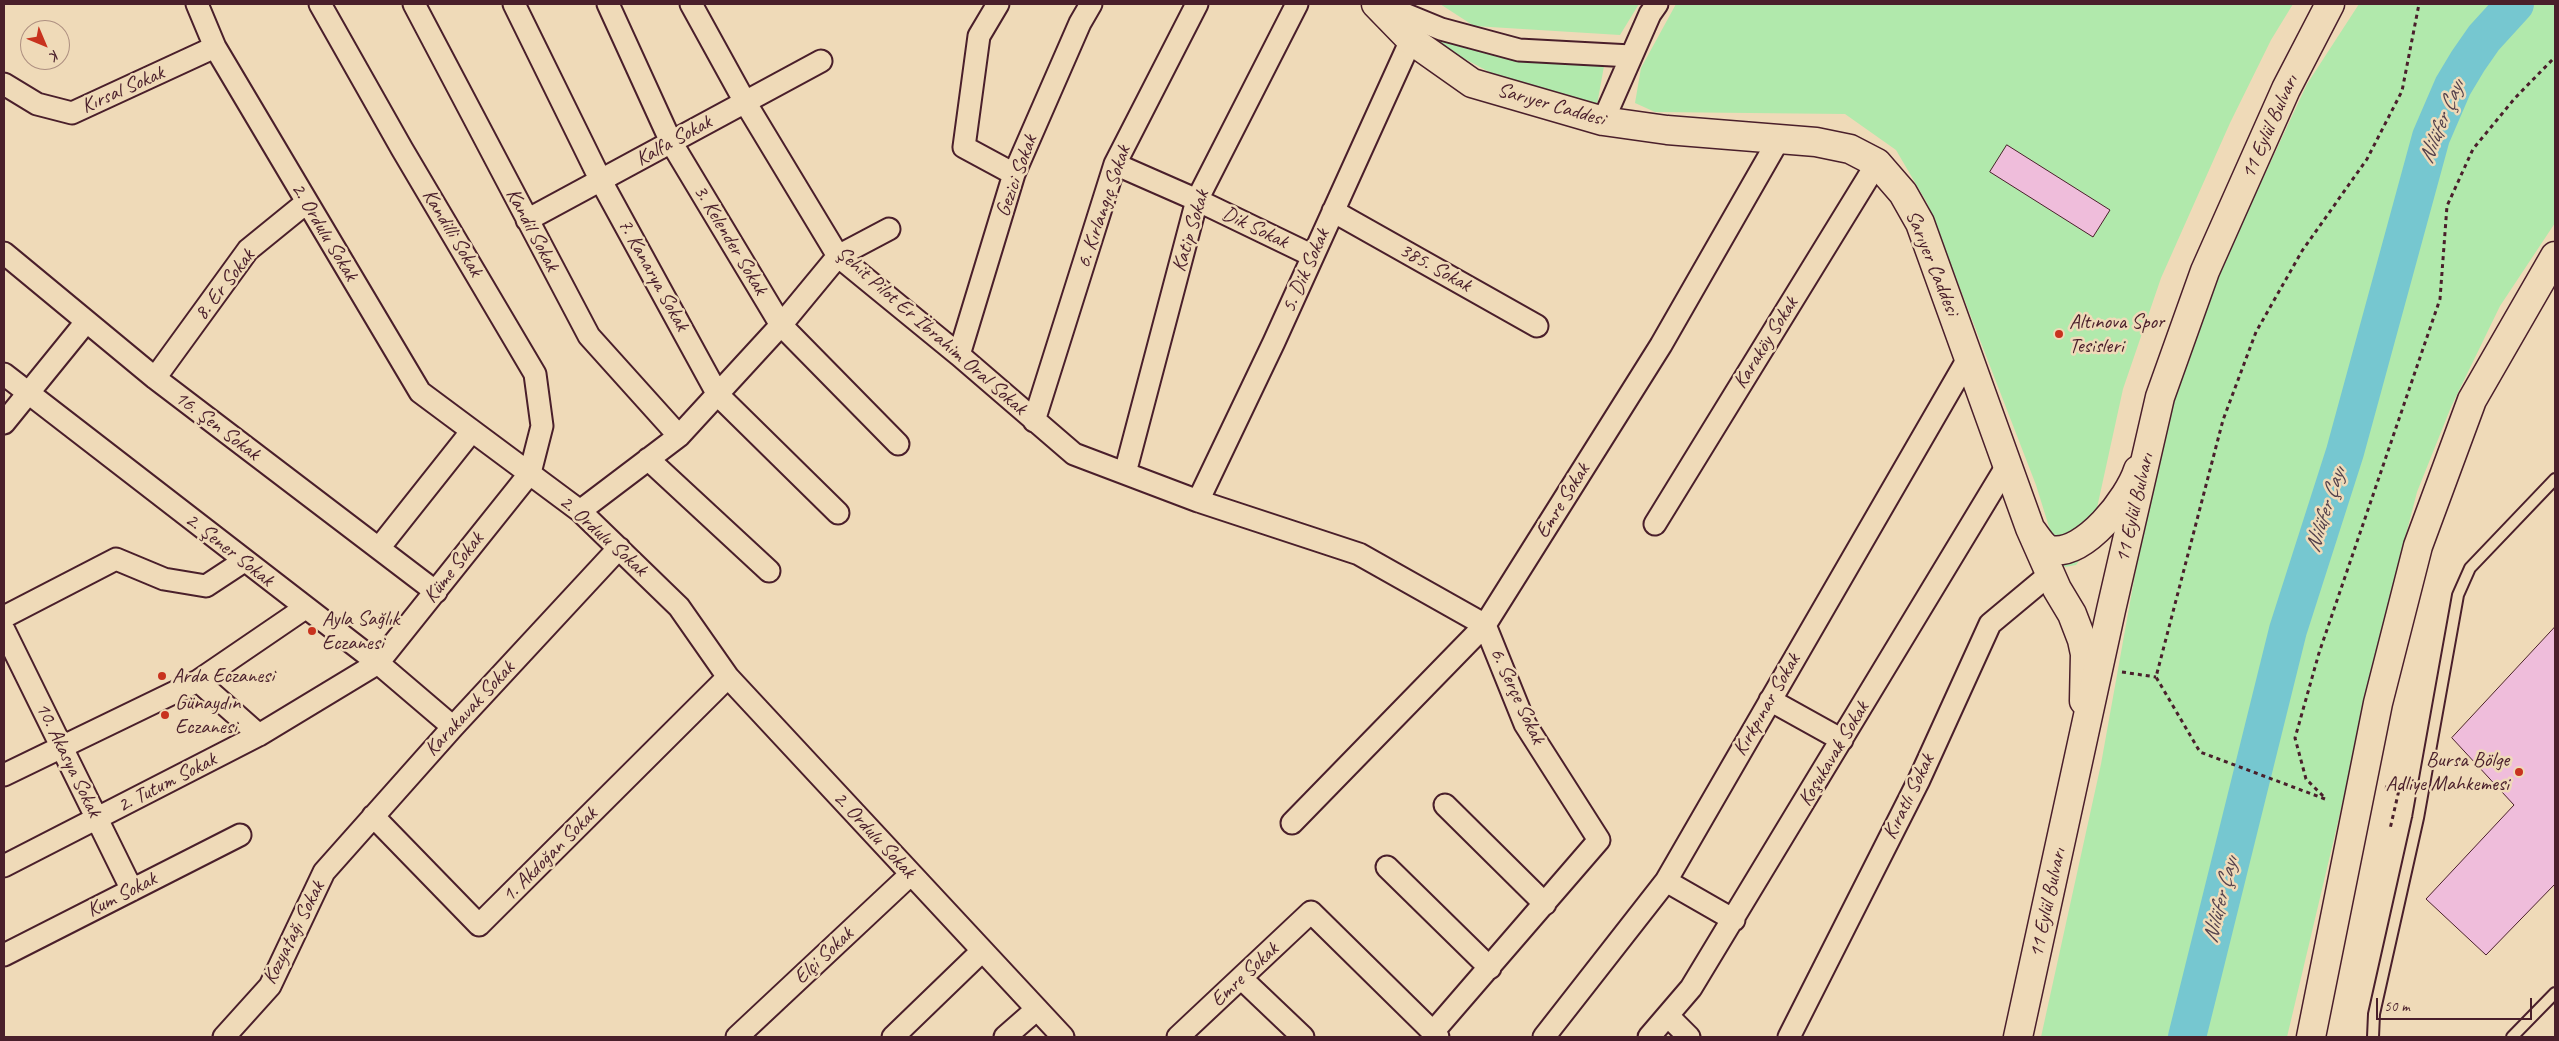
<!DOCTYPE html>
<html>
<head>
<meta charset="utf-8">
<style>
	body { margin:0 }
	#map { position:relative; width:2559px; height:1041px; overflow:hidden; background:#efdab8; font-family:Caveat,sans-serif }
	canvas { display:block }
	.frame { position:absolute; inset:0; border:5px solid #4a1f2b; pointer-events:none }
	.north { position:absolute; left:20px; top:20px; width:50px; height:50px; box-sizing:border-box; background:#efdab8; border:1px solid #ad8f80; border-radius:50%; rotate:135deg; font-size:14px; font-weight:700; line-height:20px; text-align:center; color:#4a1f2b }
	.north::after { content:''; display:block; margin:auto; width:18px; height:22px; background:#c8321e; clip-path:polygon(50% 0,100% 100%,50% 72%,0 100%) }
	.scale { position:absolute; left:2376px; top:998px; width:156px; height:22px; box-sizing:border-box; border:2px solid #4a1f2b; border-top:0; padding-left:6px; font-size:15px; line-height:18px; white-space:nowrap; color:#4a1f2b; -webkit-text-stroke:4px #efdab8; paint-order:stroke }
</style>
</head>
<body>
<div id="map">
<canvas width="2559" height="1041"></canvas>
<div class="frame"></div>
<div class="north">K</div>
<div class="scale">50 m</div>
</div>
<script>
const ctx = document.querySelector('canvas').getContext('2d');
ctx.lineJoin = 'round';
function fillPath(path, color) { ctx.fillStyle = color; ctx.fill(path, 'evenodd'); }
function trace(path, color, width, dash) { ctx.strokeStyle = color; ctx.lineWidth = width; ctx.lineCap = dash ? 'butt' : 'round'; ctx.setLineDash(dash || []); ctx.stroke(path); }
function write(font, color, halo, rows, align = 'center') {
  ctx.font = font + ' Caveat,sans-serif'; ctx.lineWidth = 5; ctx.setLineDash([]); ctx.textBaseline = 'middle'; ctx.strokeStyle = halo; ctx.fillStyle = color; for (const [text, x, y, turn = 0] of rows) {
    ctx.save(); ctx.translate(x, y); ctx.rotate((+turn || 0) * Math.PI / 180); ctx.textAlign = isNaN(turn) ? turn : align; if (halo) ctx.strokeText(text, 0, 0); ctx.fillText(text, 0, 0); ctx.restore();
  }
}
fillPath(new Path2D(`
	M 1440,4 L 1639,4 L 1620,35 L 1474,26 Z
	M 1676,4 L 2293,4 L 2271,40 L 2230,123 L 2161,278 L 2123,389 L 2088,549 L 2076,565 L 2065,567 L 2059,559 L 2036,485 L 1927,203 L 1896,150 L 1845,114 L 1655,112 L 1635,103 L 1641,68 Z
	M 2359,4 L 2555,4 L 2555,223 L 2500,306 L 2451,407 L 2417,492 L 2380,635 L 2346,788 L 2287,1037 L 2041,1037 L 2101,764 L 2136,569 L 2167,416 L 2221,268 L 2307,84 Z
	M 1430,34 L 1513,57 L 1604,66 L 1597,105 L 1495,75 L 1429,40 Z`), '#b1e9ac');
trace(new Path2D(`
	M 2187,1037 L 2288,630 L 2345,452 L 2431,137 L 2453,86 L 2468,61 L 2484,38 L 2515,4`), '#76c7d0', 38);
const building = new Path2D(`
	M 2007,145 L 2110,210 L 2093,237 L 1990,172 Z
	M 2555,627 L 2555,884 L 2486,955 L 2426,899 L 2514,805 L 2452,738 Z`);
fillPath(building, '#efbddb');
trace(building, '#4a1f2b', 1);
const lane = new Path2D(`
	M 2373,1037 L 2374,1014 L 2418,818 L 2458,595 L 2470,568 L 2555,479
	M 2512,1037 L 2555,993`);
const street = new Path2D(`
	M 197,4 L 215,47 L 420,392 L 580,511 L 679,607 L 728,677 L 1063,1037
	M 414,4 L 589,336 L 679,436
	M 514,4 L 601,181 L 718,395 L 838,513
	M 608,4 L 671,142 L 781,325 L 898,444
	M 691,4 L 745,102 L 838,256 L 959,355 L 1074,454 L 1198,501 L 1359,554 L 1485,625 L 1525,724 L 1599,840 L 1433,1032
	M 998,4 L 979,36 L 964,147 L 1014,174
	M 1380,4 L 1441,29 L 1519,50 L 1631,56
	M 4,84 L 37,104 L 72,113 L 215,47
	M 1603,121 L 1650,14 L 1657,4
	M 1115,164 L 1197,200 L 1313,256
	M 1333,211 L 1537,326
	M 527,220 L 821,61
	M 4,253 L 155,378 L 436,592
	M 959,355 L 1014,174 L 1080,23 L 1091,4
	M 4,374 L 378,663 L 453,727
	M 155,378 L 248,250 L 307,202
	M 1034,421 L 1115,164 L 1197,4
	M 4,423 L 86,322
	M 648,459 L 769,571
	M 1125,473 L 1197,200 L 1297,4
	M 1198,501 L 1274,342 L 1411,40
	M 580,511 L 679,436 L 781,325 L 838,256 L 889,229
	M 1655,524 L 1877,163
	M 379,548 L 471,432
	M 4,617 L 116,559 L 164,579 L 206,586 L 244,561
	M 4,630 L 132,890
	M 198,681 L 259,735
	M 1770,700 L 1842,740
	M 4,775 L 198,681 L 305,608
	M 1445,805 L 1545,904
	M 373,816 L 479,925 L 728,677
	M 1292,823 L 1485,625 L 1661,345 L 1779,139
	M 4,866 L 259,735 L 378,663 L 530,473 L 542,426 L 535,374 L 402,149 L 320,4
	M 1387,867 L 1490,968
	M 1666,881 L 1734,920
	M 4,955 L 240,835
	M 1241,978 L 1303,1037
	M 1668,1016 L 1689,1037
	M 224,1037 L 270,986 L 324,872 L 453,727 L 619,548
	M 737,1037 L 910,875
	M 893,1037 L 982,951
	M 1005,1037 L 1037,1009
	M 1178,1037 L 1311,912 L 1438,1037
	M 1544,1037 L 1666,881 L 1969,357
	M 1649,1037 L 1691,988 L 2008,464
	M 1789,1037 L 1919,780 L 1990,624 L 2050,574`);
const secondary = new Path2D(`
	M 1376,4 L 1411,40 L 1472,83 L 1603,121 L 1667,130 L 1816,142 L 1850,149 L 1877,163 L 1903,193 L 1920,223 L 2030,528 L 2057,589 L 2072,614 L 2082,640 L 2085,654 L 2084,701
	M 2032,531 C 2037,537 2043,548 2051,550 C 2085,556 2129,498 2138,470`);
const primary = new Path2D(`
	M 2018,1037 L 2111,610 L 2160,397 L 2205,271 L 2286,89 L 2330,4
	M 2311,1037 L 2378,703 L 2418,546 L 2472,400 L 2555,256`);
trace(lane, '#4a1f2b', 14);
trace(street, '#4a1f2b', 25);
trace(secondary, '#4a1f2b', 31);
trace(primary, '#4a1f2b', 31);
trace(new Path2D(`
	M 2122,672 L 2156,677
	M 2385,787 L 2399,790 L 2390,829
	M 2323,796 L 2306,779 L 2295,738 L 2319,653 L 2440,299 L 2447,206 L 2473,149 L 2515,98 L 2555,57
	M 2325,799 L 2200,752 L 2156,677 L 2223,420 L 2256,332 L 2302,251 L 2367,159 L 2402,91 L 2419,4`), '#4a1f2b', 3, [4, 4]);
trace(lane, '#efdab8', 10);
trace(street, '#efdab8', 21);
trace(secondary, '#efdab8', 28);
trace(primary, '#efdab8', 28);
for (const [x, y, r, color] of [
	[2059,334,5,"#c8321e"],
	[312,631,5,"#c8321e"],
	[162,676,5,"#c8321e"],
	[165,715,5,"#c8321e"],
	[2519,772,5,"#c8321e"]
]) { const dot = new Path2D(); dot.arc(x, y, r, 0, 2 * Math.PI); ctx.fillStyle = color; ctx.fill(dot); trace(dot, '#efdab8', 2); }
write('21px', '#4a1f2b', '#efdab8', [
	["Kırsal Sokak",123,90,-24],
	["Sarıyer Caddesi",1551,105,16],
	["11 Eylül Bulvarı",2270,127,-66],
	["Kalfa Sokak",674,141,-29],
	["Gezici Sokak",1017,176,-70],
	["6. Kırlangıç Sokak",1104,207,-71],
	["Dik Sokak",1255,228,26],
	["Kandil Sokak",532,230,62],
	["Katip Sokak",1191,231,-73],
	["2. Ordulu Sokak",324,232,59],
	["Kandilli Sokak",452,233,59],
	["3. Kelender Sokak",730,240,59],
	["Sarıyer Caddesi",1932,263,68],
	["385. Sokak",1435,268,29],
	["5. Dik Sokak",1306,271,-66],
	["7. Kanarya Sokak",653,275,61],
	["8. Er Sokak",225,285,-52],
	["Şehit Pilot Er İbrahim Oral Sokak",931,331,41],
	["Karaköy Sokak",1766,343,-58],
	["16. Şen Sokak",217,426,37],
	["Emre Sokak",1563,501,-58],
	["11 Eylül Bulvarı",2135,508,-77],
	["2. Ordulu Sokak",603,536,42],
	["2. Şener Sokak",229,550,38],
	["Küme Sokak",454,568,-52],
	["6. Serçe Sokak",1517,696,65],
	["Kırkpınar Sokak",1767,705,-60],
	["Karakavak Sokak",470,709,-47],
	["Koşukavak Sokak",1834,754,-59],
	["10. Akasya Sokak",68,760,64],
	["2. Tutum Sokak",167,783,-27],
	["Kıratlı Sokak",1909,797,-64],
	["2. Ordulu Sokak",874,835,47],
	["1. Akdoğan Sokak",550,855,-45],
	["Kum Sokak",122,895,-27],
	["11 Eylül Bulvarı",2048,903,-78],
	["Kozyatağı Sokak",294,933,-63],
	["Elçi Sokak",824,956,-43],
	["Emre Sokak",1245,975,-43]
]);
write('21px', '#4a1f2b', '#efdab8', [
	["Altınova Spor",2069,322],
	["Tesisleri",2069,346],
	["Ayla Sağlık",322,619],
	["Eczanesi",322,643],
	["Arda Eczanesi",172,676],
	["Günaydın",175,703],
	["Eczanesi",175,727],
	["Bursa Bölge",2509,760,"right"],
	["Adliye Mahkemesi",2509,784,"right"]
], 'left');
write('italic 22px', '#53414c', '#efdab8', [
	["Nilüfer Çayı",2442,122,-68],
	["Nilüfer Çayı",2326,510,-72],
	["Nilüfer Çayı",2221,900,-76]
]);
</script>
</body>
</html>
